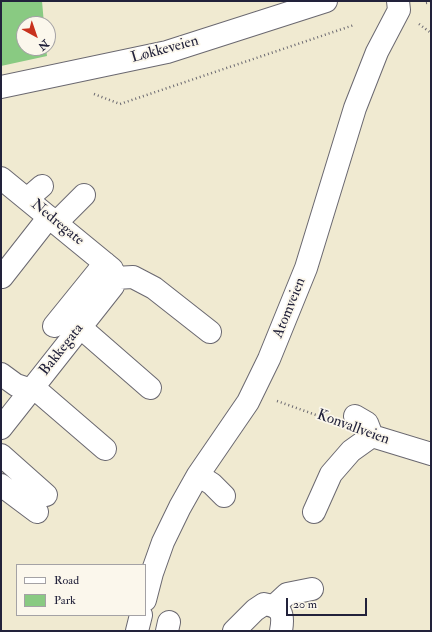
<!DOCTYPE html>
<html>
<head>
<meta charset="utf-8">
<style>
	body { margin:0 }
	#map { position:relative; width:432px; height:632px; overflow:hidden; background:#f0ead1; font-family:"IM FELL Double Pica",serif }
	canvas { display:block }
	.frame { position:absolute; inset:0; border:2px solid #22223b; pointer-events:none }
	.legend { position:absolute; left:16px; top:564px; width:130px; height:52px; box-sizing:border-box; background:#fbf7ec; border:1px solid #a4a2a5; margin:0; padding:5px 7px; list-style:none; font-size:12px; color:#22223b }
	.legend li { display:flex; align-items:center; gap:8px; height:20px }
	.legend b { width:20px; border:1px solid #a4a2a5 }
	.north { position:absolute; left:16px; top:16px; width:40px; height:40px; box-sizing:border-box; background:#fbf7ec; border:1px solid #a4a2a5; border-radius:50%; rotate:140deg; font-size:11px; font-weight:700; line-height:16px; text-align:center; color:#22223b }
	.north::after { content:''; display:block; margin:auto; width:14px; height:18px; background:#c8321e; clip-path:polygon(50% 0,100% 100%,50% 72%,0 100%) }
	.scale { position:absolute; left:286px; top:598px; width:81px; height:18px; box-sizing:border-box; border:2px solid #22223b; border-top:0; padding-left:5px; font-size:12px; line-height:14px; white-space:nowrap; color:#22223b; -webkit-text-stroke:3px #fbf7ec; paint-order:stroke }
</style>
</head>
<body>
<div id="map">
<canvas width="432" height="632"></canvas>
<div class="frame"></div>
<ul class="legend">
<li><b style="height:5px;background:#fff"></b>Road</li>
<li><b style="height:11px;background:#89ca82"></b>Park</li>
</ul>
<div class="north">N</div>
<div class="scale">20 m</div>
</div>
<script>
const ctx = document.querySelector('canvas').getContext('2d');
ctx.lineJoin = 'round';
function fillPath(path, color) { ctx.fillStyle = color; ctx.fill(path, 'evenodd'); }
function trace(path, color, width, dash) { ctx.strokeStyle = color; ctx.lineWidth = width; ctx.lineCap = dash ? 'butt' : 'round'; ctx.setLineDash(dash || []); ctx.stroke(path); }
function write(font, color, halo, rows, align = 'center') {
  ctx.font = font + ' "IM FELL Double Pica",serif'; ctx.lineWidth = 3.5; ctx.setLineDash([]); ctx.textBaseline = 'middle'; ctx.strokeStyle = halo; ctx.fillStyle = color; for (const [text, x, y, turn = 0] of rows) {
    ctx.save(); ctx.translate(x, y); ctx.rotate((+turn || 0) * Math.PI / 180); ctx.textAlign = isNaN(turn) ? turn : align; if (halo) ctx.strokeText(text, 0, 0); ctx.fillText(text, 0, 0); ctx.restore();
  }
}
fillPath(new Path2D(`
	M 1,1 L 42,1 L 44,24 L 24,24 L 24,48 L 46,48 L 47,56 L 1,66 Z`), '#89ca82');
const minor = new Path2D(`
	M 1,87 L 167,52 L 326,1
	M 1,178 L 112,269 L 115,278 L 113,286 L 1,428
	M 27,199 L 42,186
	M 56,223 L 84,195
	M 2,277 L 49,217
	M 115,278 L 133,277 L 154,288 L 210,332
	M 54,326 L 105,263
	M 80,327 L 150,388
	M 1,374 L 16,385 L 31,390
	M 33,387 L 105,449
	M 355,416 L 367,423 L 372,436
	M 372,436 L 431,454
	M 1,455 L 46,495
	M 198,475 L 212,484 L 224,496
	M 1,485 L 37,512
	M 314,512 L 331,474 L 351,451 L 372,436
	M 145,600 L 152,573 L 163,542 L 180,507 L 198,475 L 248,402 L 269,359 L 306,268 L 355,108 L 377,52 L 399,10 L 398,1
	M 274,606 L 287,594 L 312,589
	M 137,631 L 141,615
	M 167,631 L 169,622
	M 234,631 L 255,610 L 264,604 C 282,607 284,614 281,631`);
trace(minor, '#6a6870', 24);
trace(new Path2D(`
	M 426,3 L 431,2
	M 419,24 L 431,33
	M 94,94 L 120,104 L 354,25
	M 277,401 L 330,420`), '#6a6870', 2.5, [1, 3]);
trace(minor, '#fff', 22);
write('15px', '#22223b', '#fbf7ec', [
	["Løkkeveien",165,50,-15],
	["Nedregate",57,223,39],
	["Atomveien",290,308,-68],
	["Bakkegata",62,350,-52],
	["Konvallveien",353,428,20]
]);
</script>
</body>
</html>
